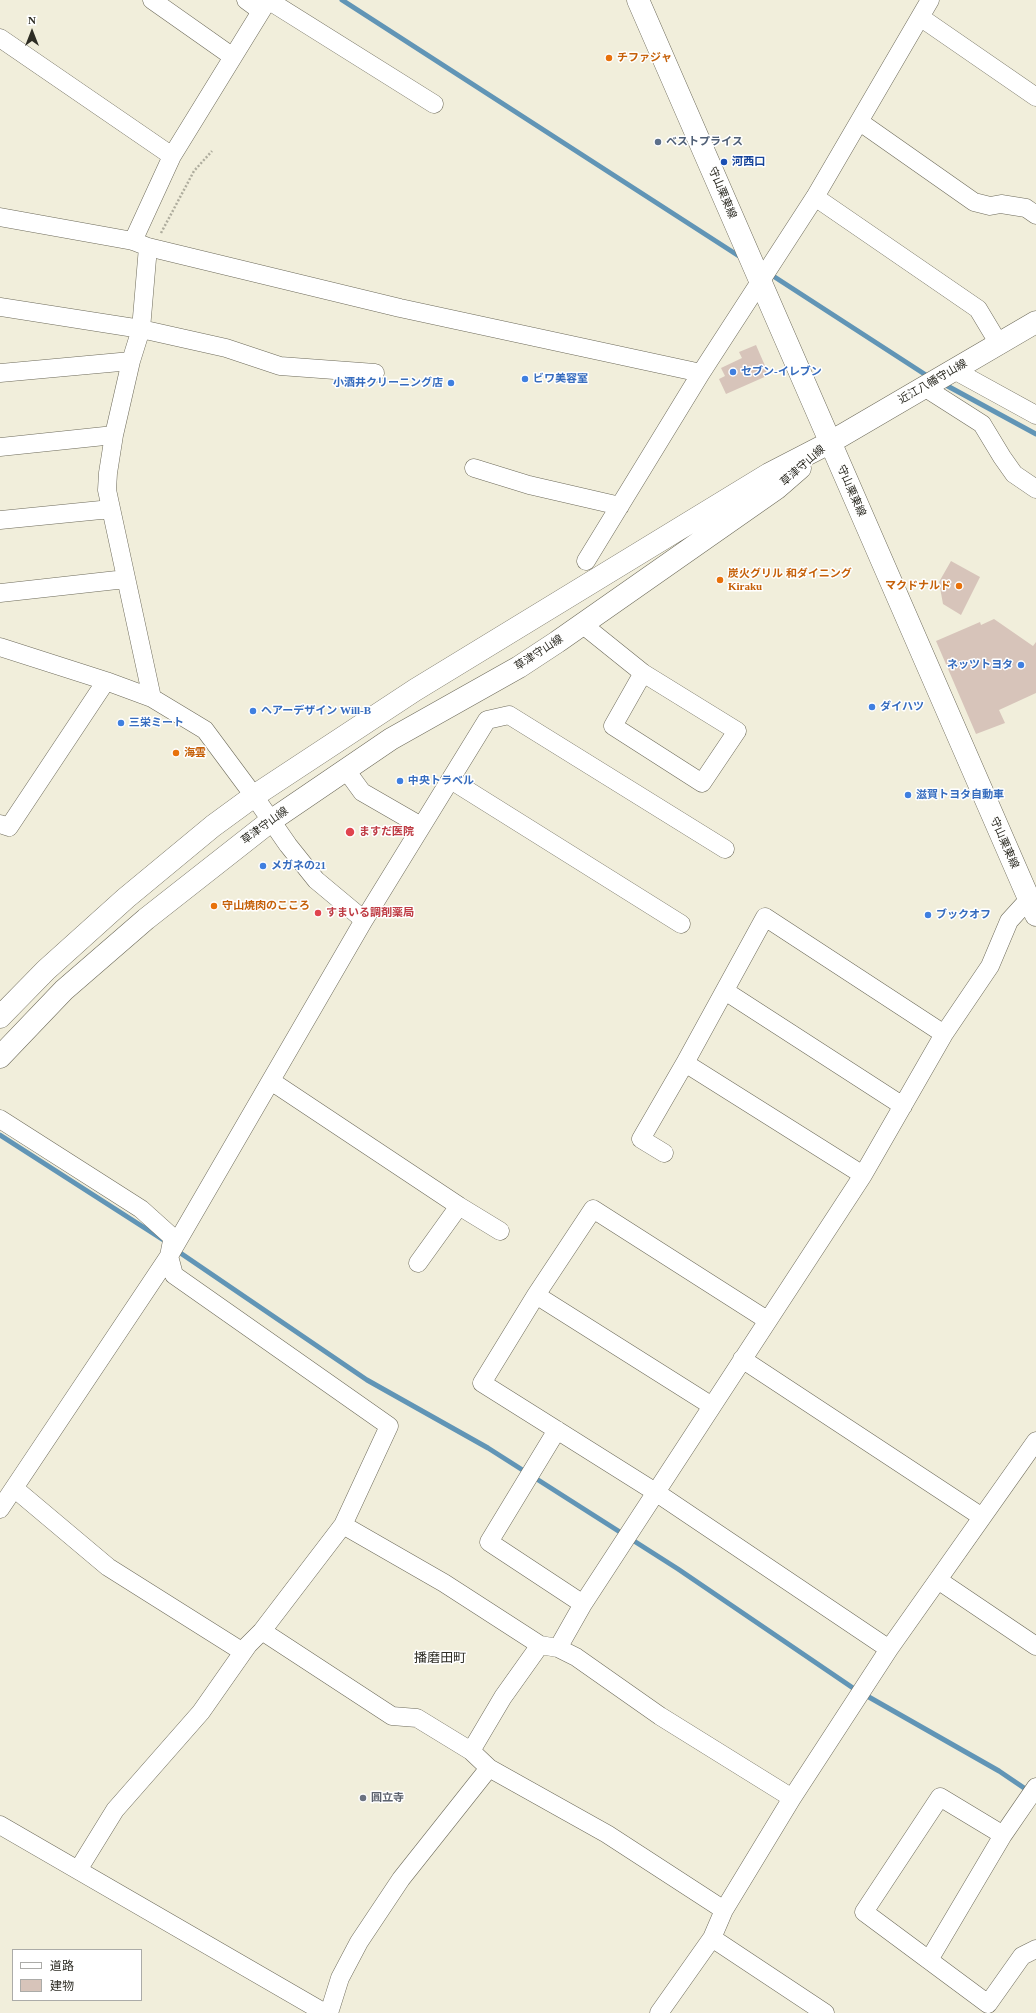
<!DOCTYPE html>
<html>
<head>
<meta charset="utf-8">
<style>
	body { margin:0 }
	#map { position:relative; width:1036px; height:2013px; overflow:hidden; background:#f1eedb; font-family:"Times New Roman","Noto Sans JP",serif }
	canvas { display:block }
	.legend { position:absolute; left:12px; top:1949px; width:130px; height:52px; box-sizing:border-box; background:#fff; border:1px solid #ababa8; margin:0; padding:5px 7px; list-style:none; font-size:12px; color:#2e2d25 }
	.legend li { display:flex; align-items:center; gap:8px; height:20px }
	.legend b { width:20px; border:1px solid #ababa8 }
	.north { position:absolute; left:12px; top:12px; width:40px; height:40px; -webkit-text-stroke:3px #fff; paint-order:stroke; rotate:0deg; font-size:11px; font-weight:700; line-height:16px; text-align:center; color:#2e2d25 }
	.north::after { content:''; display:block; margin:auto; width:14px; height:18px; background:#2e2d25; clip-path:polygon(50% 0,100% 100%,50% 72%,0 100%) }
</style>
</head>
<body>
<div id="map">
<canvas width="1036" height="2013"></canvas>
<ul class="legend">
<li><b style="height:5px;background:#fff"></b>道路</li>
<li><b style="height:11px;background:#d7c4ba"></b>建物</li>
</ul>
<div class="north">N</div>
</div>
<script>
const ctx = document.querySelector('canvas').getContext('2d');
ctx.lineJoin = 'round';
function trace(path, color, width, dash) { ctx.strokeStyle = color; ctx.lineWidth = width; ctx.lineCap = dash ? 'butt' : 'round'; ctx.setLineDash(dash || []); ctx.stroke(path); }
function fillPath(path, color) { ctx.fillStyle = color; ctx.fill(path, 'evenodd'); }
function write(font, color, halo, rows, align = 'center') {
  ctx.font = font + ' "Times New Roman","Noto Sans JP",serif'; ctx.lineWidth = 3; ctx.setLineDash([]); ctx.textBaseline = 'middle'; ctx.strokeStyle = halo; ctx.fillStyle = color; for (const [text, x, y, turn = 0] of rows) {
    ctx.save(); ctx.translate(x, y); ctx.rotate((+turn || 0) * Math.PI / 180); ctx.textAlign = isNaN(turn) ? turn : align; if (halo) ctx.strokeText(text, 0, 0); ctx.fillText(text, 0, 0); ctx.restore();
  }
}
trace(new Path2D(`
	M 342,0 L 742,258
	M 770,274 L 929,377
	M 942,383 L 1036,434
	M 0,1135 L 165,1241
	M 176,1250 L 367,1380 L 488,1448 L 678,1569 L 853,1688 L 999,1771 L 1030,1792`), '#6195b6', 5);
fillPath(new Path2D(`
	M 756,345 L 769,375 L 726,394 L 719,379 L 725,376 L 721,368 L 742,358 L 739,352 Z
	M 951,561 L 980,577 L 961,615 L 943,604 L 939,582 Z
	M 994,619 L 1033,646 L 1036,642 L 1036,693 L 999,710 L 1005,723 L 976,734 L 936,641 L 980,622 L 981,625 Z`), '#d7c4ba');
const minor = new Path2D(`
	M 152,0 L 233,57
	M 246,0 L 261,11
	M 268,0 L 434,104
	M 920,17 L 1036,97
	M 0,38 L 172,156
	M 860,122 L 974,202 L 990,206 L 1001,204 L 1026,208 L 1036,215
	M 815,197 L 978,309 L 999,344
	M 0,217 L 133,241 L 148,247 L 400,308 L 701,373
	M 133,241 L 172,156 L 268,0
	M 148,247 L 141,329 L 131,361 L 114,435 L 108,473 L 107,490 L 152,698
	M 0,307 L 141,329 L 226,348 L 280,366 L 375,373
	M 954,370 L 1036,415
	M 0,373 L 131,361
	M 924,387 L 982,424 L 1002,457 L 1014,474 L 1036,489
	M 0,447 L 114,435
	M 474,468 L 529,485 L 620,506
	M 0,520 L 111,509
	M 586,561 L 701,373 L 815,197 L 930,0
	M 0,593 L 126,579
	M 582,624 L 643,673 L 737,731 L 702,783 L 613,726 L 643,673
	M 0,647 L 106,681 L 152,698 L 205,730 L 254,796 L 288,845 L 316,880 L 364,920
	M 346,770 L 362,792 L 421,826
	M 451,780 L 681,924
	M 0,824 L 9,827 L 106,681
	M 725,991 L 903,1106
	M 271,1081 L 459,1206 L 500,1231
	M 0,1119 L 141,1209 L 171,1236 L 172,1241 L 169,1256 L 174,1275 L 389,1426 L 343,1525 L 262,1631 L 248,1645 L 201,1712 L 115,1810 L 78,1870
	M 664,1153 L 641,1139 L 685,1063
	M 863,1175 L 685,1063 L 765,917 L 944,1034
	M 418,1263 L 459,1206
	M 536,1295 L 712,1406
	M 767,1320 L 593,1209 L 536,1295 L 482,1383 L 657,1493 L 889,1649
	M 742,1359 L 982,1517
	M 557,1430 L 489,1542 L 583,1604
	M 14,1488 L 108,1567 L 243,1652
	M 0,1509 L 169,1256 L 364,920 L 487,720 L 509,715 L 725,849
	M 343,1525 L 444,1583 L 540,1645 L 558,1648 L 576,1657 L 660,1716 L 792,1798
	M 938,1580 L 1036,1646
	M 262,1631 L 392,1716 L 417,1718 L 471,1751
	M 540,1645 L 503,1697 L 471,1751 L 489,1768 L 607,1834 L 724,1910
	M 558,1648 L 583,1604 L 863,1175 L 944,1034 L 990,966 L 1009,921 L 1029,899
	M 1036,1787 L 1003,1835 L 940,1797 L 864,1912 L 988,2004 L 1022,1956 L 1036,1949
	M 0,1825 L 325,2013
	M 712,1938 L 825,2013
	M 929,1960 L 1003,1835
	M 329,2013 L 340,1978 L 359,1942 L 401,1879 L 489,1768
	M 659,2013 L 712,1938 L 724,1910 L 792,1798 L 889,1649 L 1036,1441`);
const major = new Path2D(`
	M 638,0 L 1036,915
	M 0,1017 L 46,970 L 126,898 L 213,826 L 254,796 L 415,690 L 769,474 L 829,443 L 1036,322
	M 0,1057 L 64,990 L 146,919 L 272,820 L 391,739 L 519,667 L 557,642 L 777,488 L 800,468`);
trace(minor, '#6d6a5a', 19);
trace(major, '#6d6a5a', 23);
trace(new Path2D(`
	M 161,233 L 194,171 L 212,151`), '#aeac9d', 2.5, [2, 2]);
trace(minor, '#fff', 18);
trace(major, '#fff', 22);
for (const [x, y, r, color] of [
	[609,58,4,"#e8710a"],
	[658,142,4,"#5c6f8a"],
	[724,162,4,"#1a4fb4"],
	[733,372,4,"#3f7fe0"],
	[525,379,4,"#3f7fe0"],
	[451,383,4,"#3f7fe0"],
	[720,580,4,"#e8710a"],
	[959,586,4,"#e8710a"],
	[1021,665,4,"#3f7fe0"],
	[872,707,4,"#3f7fe0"],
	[253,711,4,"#3f7fe0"],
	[121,723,4,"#3f7fe0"],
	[176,753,4,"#e8710a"],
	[400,781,4,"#3f7fe0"],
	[908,795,4,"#3f7fe0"],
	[350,832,5,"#e0444e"],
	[263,866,4,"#3f7fe0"],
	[214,906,4,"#e8710a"],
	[318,913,4,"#e0444e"],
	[928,915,4,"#3f7fe0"],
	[363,1798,4,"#6b7280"]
]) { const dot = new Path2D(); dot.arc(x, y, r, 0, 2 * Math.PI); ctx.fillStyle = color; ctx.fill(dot); trace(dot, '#fff', 1.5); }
write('bold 11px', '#c56008', '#fff', [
	["チファジャ",617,58],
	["炭火グリル 和ダイニング",728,574],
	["Kiraku",728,587],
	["マクドナルド",951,586,"right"],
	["海雲",184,753],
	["守山焼肉のこころ",222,906]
], 'left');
write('bold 11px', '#4e5e75', '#fff', [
	["ベストプライス",666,142]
], 'left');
write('bold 11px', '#164399', '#fff', [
	["河西口",732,162]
], 'left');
write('11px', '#2e2d25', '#fff', [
	["守山栗東線",722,193,67],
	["近江八幡守山線",933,382,-30],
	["草津守山線",803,466,-41],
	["守山栗東線",851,491,66],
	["草津守山線",539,653,-33],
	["草津守山線",265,826,-36],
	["守山栗東線",1004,843,66]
]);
write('bold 11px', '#366cbe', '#fff', [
	["セブン-イレブン",741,372],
	["ビワ美容室",533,379],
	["小酒井クリーニング店",443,383,"right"],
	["ネッツトヨタ",1013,665,"right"],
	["ダイハツ",880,707],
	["ヘアーデザイン Will-B",261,711],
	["三栄ミート",129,723],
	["中央トラベル",408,781],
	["滋賀トヨタ自動車",916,795],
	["メガネの21",271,866],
	["ブックオフ",936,915]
], 'left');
write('bold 11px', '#be3a42', '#fff', [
	["ますだ医院",359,832],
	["すまいる調剤薬局",326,913]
], 'left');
write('bold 11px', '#5b616d', '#fff', [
	["圓立寺",371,1798]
], 'left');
write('13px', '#2e2d25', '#fff', [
	["播磨田町",440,1659]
]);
</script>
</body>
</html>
